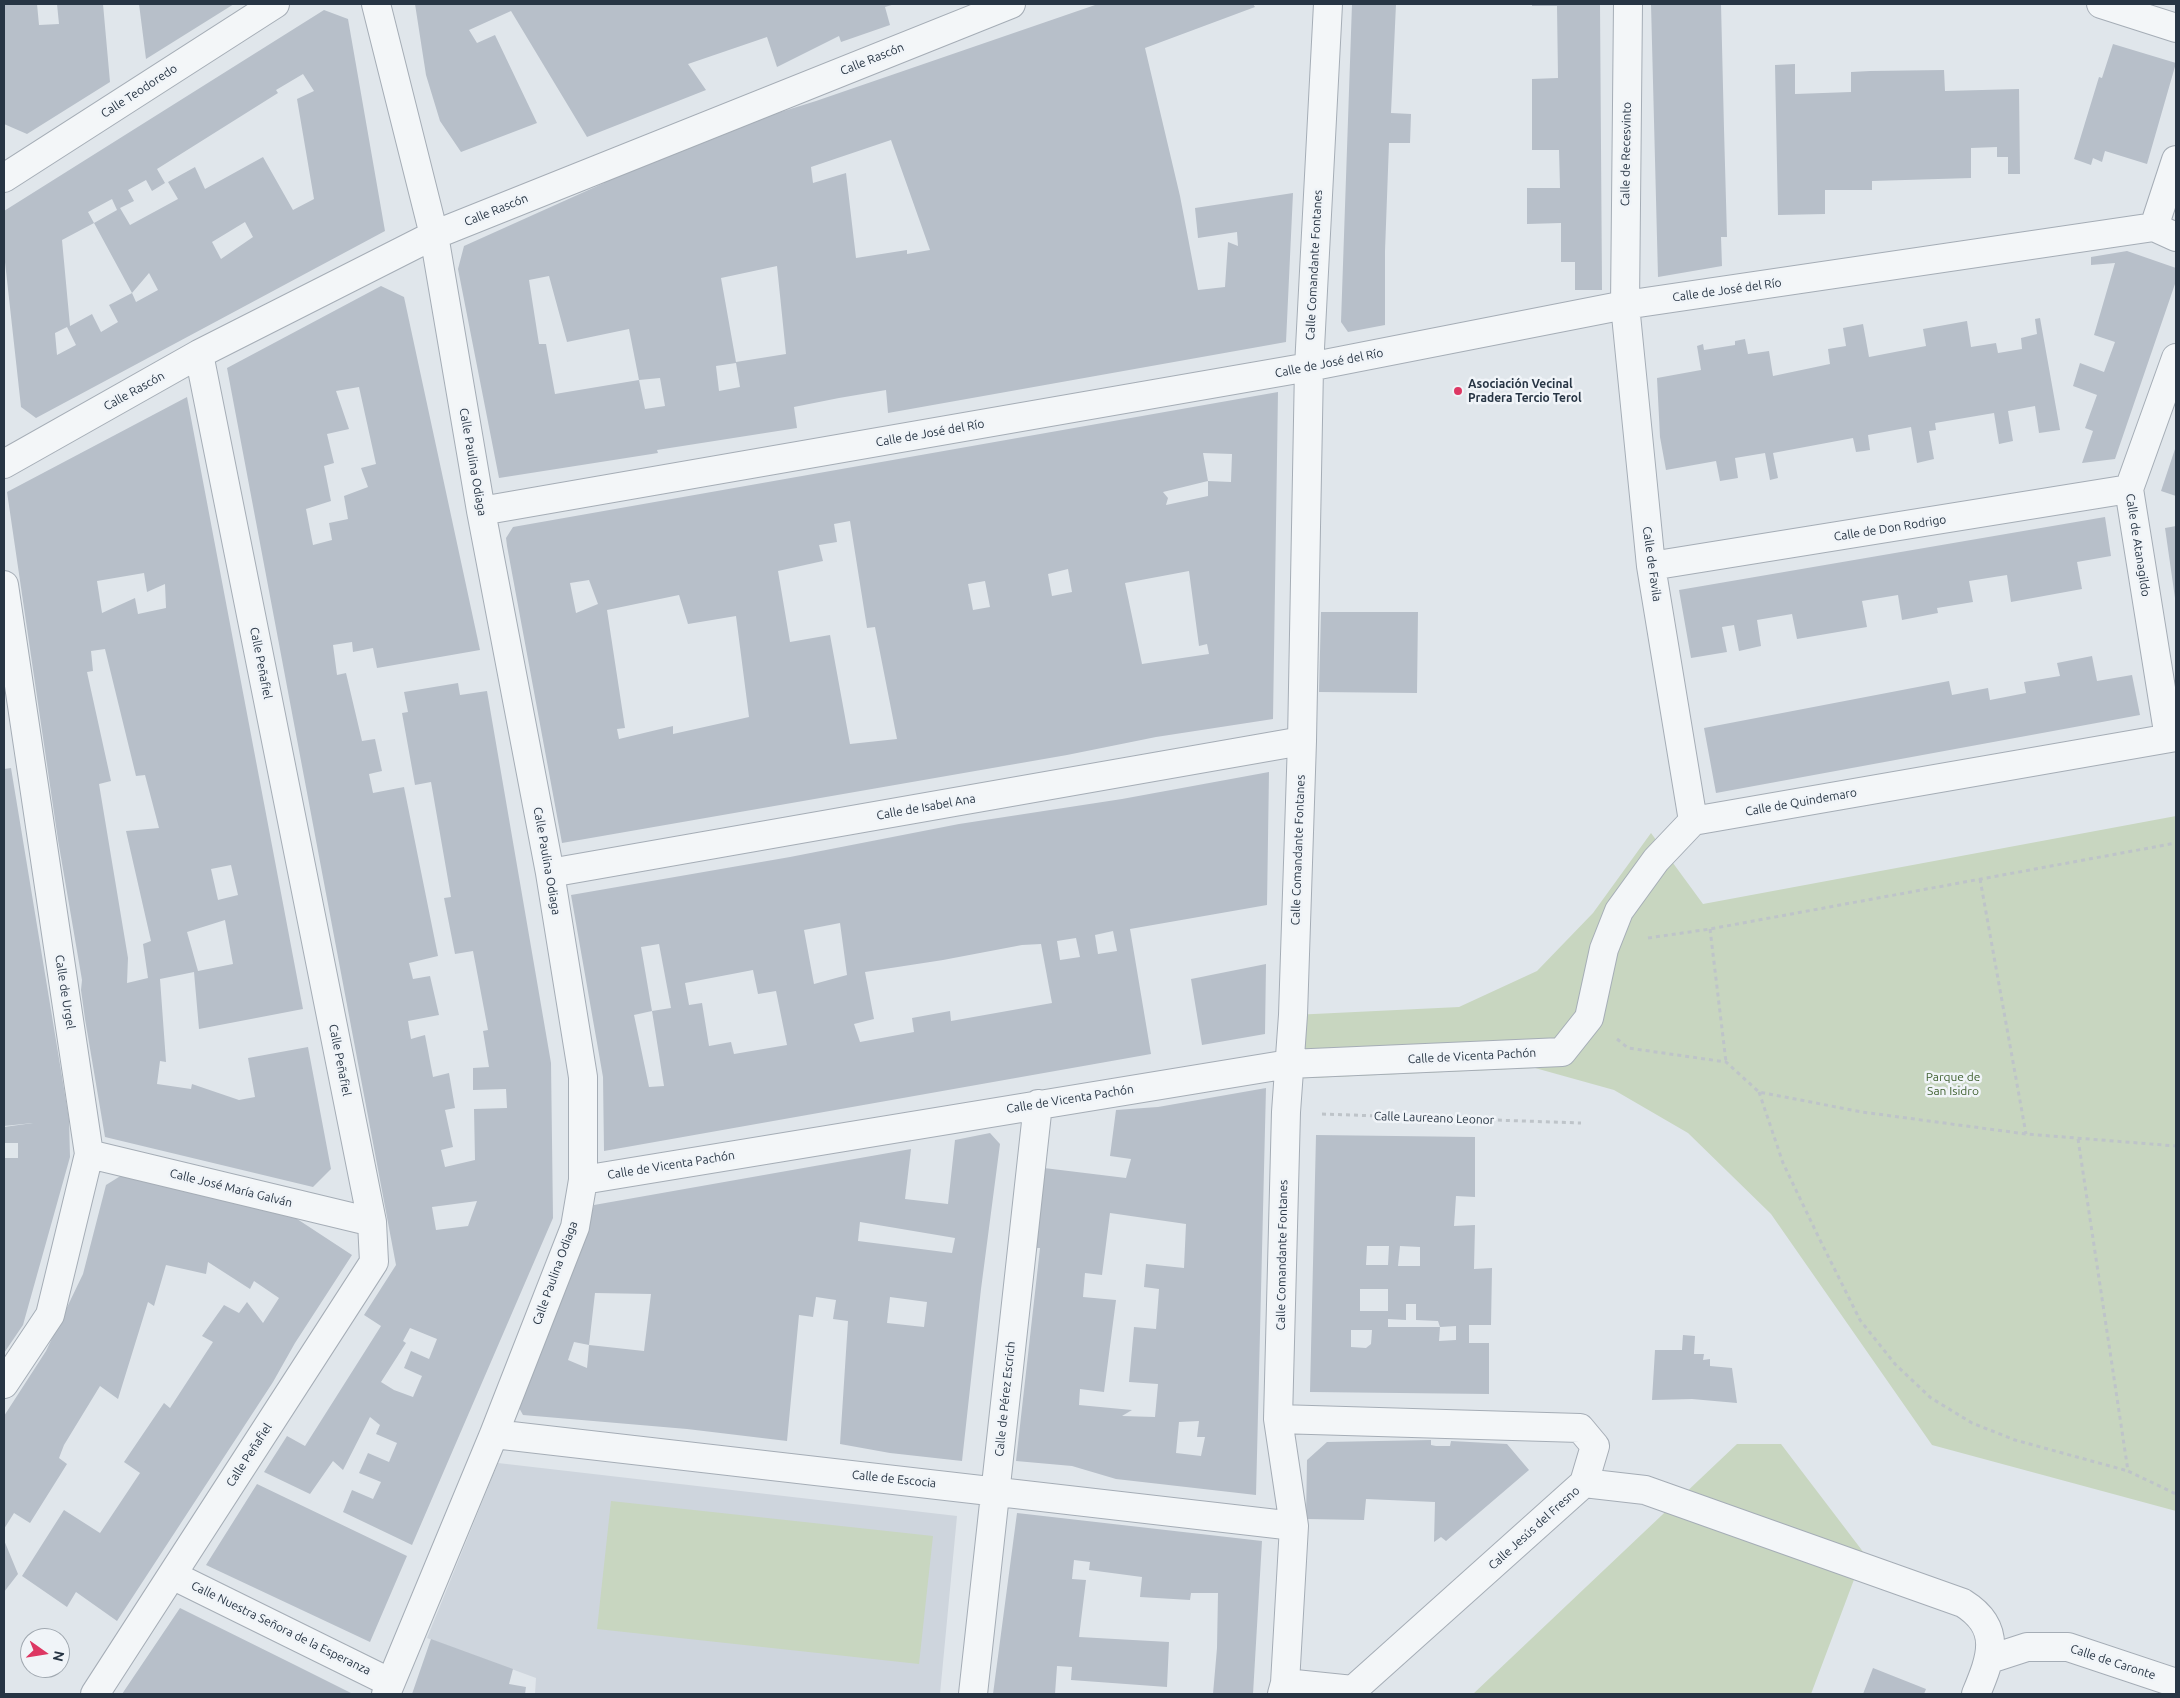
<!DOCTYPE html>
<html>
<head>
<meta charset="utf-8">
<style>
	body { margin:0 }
	#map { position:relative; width:2180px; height:1698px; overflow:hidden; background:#e0e6eb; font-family:Ubuntu,sans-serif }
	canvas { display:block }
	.frame { position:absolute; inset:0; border:5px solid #273544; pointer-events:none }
	.north { position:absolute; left:20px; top:1628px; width:50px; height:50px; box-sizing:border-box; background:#f0f4f8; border:1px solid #a0a8b0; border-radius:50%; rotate:103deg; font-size:14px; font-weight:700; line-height:20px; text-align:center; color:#273544 }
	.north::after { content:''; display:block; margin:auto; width:18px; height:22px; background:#dd3763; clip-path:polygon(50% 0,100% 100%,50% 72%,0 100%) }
</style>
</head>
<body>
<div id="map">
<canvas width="2180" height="1698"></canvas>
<div class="frame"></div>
<div class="north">N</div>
</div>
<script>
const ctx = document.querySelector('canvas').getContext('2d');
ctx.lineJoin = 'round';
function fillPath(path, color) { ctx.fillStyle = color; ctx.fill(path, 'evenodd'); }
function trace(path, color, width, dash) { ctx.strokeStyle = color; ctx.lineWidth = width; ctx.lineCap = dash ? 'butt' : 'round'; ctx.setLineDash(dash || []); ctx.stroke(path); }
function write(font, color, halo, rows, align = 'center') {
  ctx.font = font + ' Ubuntu,sans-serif'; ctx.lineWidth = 5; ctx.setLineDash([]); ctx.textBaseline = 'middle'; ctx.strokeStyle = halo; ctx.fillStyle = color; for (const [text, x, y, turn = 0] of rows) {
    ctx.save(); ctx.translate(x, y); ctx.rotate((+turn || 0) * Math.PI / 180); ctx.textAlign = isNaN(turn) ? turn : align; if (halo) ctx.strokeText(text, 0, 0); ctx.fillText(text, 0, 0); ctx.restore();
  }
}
fillPath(new Path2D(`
	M 498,1463 L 957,1516 L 940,1694 L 535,1694 L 536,1678 L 427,1638 Z`), '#ced5dd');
fillPath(new Path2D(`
	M 2176,816 L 2176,1511 L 1932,1445 L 1771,1214 L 1688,1133 L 1614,1090 L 1535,1068 L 1288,1079 L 1293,1015 L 1459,1007 L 1537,971 L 1593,913 L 1651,833 L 1703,904 Z
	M 1737,1444 L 1781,1444 L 1864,1553 L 1811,1694 L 1473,1694 Z
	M 611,1501 L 933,1536 L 919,1664 L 597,1629 Z`), '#c8d6c0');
fillPath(new Path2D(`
	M 4,4 L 37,4 L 39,25 L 59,24 L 57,4 L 103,4 L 110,82 L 27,134 L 4,124 Z
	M 139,4 L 234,4 L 146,59 Z
	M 415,4 L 895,4 L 885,7 L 890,25 L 841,42 L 839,36 L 777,67 L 767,37 L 688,64 L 706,90 L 587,137 L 511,11 L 469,30 L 477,43 L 495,35 L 537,123 L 461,152 L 440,121 L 426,75 Z
	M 1098,4 L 1253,4 L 1255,7 L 1145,48 L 1180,196 L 1198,290 L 1225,287 L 1228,242 L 1238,246 L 1237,232 L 1198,238 L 1195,208 L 1293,193 L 1286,342 L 888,413 L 886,390 L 839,398 L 794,407 L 797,428 L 657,450 L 658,453 L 499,478 L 458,269 L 464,246 L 604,183 L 601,168 L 816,101 ZM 891,140 L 930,250 L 907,254 L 907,250 L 856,258 L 846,173 L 813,183 L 811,167 ZM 777,266 L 786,354 L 736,362 L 721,278 ZM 549,276 L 567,342 L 629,329 L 639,380 L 660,378 L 665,406 L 645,409 L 639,380 L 555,394 L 546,344 L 539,344 L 529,280 ZM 736,363 L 740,387 L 719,391 L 716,366 Z
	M 1352,4 L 1396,4 L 1391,113 L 1411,114 L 1410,143 L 1389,143 L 1385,251 L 1385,325 L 1348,332 L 1341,322 Z
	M 1532,4 L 1600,4 L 1602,290 L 1575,290 L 1575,262 L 1561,262 L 1561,223 L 1527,224 L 1527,188 L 1560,188 L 1559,150 L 1532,150 L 1532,79 L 1558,78 L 1557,6 L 1532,6 Z
	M 1651,4 L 1721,4 L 1724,129 L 1727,237 L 1721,237 L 1722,266 L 1658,277 Z
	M 324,10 L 348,19 L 385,231 L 36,418 L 21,407 L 4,253 L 4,211 ZM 303,74 L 314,91 L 297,99 L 314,199 L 293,210 L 263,157 L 205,189 L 195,167 L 168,182 L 178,199 L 130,225 L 120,208 L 134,201 L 128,190 L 146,180 L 152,191 L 165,183 L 157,169 L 278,93 L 276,90 ZM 112,199 L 117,210 L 94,223 L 132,293 L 149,273 L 158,290 L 136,302 L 132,293 L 109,305 L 118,322 L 101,332 L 92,314 L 70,326 L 62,240 L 94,223 L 88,212 ZM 245,222 L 253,237 L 221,259 L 212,242 ZM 67,327 L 76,345 L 57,355 L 55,333 Z
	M 2113,44 L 2176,63 L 2147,164 L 2105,151 L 2102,162 L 2093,158 L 2091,165 L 2074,159 L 2099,77 L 2102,78 Z
	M 1795,64 L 1795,94 L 1851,92 L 1851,72 L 1870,71 L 1944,70 L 1945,91 L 2019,89 L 2020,174 L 2008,174 L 2008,157 L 1997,157 L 1997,147 L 1971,148 L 1971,178 L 1872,181 L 1872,190 L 1825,190 L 1825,214 L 1778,215 L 1775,65 Z
	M 2127,251 L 2176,268 L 2176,281 L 2115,459 L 2082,463 L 2093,431 L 2085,428 L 2097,395 L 2073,386 L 2080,363 L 2104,372 L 2115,342 L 2094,335 L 2115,263 L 2091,265 L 2091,257 Z
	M 381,286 L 404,297 L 480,650 L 377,668 L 373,648 L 353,652 L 352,642 L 333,645 L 337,675 L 346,673 L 362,741 L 375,739 L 382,771 L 369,774 L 373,793 L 404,787 L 438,956 L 409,963 L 413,979 L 430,976 L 439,1015 L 408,1021 L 411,1039 L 425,1035 L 433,1077 L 449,1073 L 455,1108 L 445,1110 L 453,1147 L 441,1150 L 445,1167 L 475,1160 L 474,1109 L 507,1108 L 506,1089 L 473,1090 L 473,1068 L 489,1067 L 483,1031 L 488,1030 L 473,951 L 455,954 L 444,898 L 451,897 L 431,782 L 415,785 L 402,713 L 408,712 L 404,692 L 458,683 L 460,695 L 487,691 L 551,1063 L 553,1218 L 412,1545 L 343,1512 L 352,1490 L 373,1499 L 381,1482 L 359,1473 L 368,1453 L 389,1462 L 397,1443 L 376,1434 L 380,1425 L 370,1417 L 343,1470 L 333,1461 L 310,1494 L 264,1472 L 287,1436 L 305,1446 L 381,1326 L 364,1315 L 396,1265 L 227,368 ZM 359,387 L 376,464 L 361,468 L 368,487 L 344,496 L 348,519 L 329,523 L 332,540 L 313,545 L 306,509 L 331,501 L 324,466 L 334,463 L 327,434 L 349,429 L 336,391 ZM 477,1201 L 468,1226 L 436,1230 L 432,1207 ZM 410,1328 L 437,1339 L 429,1359 L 411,1351 L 404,1368 L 422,1376 L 413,1397 L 394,1390 L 381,1382 L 406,1343 L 403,1341 Z
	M 2040,318 L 2060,430 L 2039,433 L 2035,406 L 2008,411 L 2013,441 L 1999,444 L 1994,413 L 1935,423 L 1936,430 L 1929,431 L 1934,459 L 1917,463 L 1911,427 L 1868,435 L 1870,450 L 1864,451 L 1856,452 L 1853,438 L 1773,453 L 1778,478 L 1770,480 L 1765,453 L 1735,458 L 1738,478 L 1720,481 L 1716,461 L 1666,470 L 1660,437 L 1657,378 L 1701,370 L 1697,346 L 1703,344 L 1704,350 L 1735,345 L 1735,341 L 1745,339 L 1748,354 L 1769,351 L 1773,376 L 1830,364 L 1828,349 L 1846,346 L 1843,328 L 1863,324 L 1869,357 L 1926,346 L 1923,329 L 1967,321 L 1971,347 L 1996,343 L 1998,353 L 2022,349 L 2021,338 L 2037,334 L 2035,319 Z
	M 1278,392 L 1273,719 L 1156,737 L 1067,755 L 562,843 L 507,546 L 506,538 L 513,527 ZM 1203,453 L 1232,454 L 1231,482 L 1208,481 L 1208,496 L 1166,505 L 1168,498 L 1163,492 L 1208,481 ZM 850,521 L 867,628 L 875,627 L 897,739 L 850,744 L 830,635 L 790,642 L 778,571 L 823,561 L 819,545 L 837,542 L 834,524 ZM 1068,569 L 1072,592 L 1052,596 L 1048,574 ZM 1189,571 L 1199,646 L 1207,644 L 1209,654 L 1142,664 L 1125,583 ZM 589,580 L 598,604 L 576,613 L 570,583 ZM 985,581 L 990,607 L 973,610 L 968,584 ZM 679,595 L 688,624 L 736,616 L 749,717 L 673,734 L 673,726 L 619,739 L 617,729 L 625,728 L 607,610 Z
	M 187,397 L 303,1009 L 199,1029 L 194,972 L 160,979 L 166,1062 L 160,1061 L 157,1084 L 191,1089 L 192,1084 L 239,1100 L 255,1097 L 248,1058 L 308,1047 L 331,1169 L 313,1187 L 105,1137 L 85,1019 L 81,990 L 82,980 L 58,840 L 7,492 ZM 144,573 L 147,592 L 165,584 L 166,608 L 138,614 L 135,598 L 102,613 L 97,581 ZM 105,649 L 136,776 L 145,775 L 159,828 L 126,831 L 151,941 L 143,944 L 148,978 L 127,983 L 128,958 L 99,784 L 111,781 L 87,672 L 93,671 L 91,651 ZM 231,865 L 238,895 L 218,900 L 211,869 ZM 225,920 L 233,964 L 198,971 L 187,932 Z
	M 2176,446 L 2176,496 L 2161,491 Z
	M 2105,517 L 2111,556 L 2077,562 L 2082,589 L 2011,602 L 2007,575 L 1969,581 L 1973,602 L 1937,608 L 1938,613 L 1902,620 L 1898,595 L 1862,601 L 1867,627 L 1797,639 L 1792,614 L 1757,620 L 1761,646 L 1739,651 L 1734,625 L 1722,627 L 1727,652 L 1691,658 L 1679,590 Z
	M 2176,526 L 2176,598 L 2175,598 L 2165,528 Z
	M 1321,612 L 1418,612 L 1417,693 L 1319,692 Z
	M 2092,656 L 2097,681 L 2132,675 L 2140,715 L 1716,793 L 1704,728 L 1949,681 L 1952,695 L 1988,688 L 1990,700 L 2026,693 L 2024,682 L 2060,676 L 2057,663 Z
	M 11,768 L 69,1119 L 70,1157 L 23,1325 L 4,1353 L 4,1158 L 18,1158 L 18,1143 L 4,1143 L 4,1127 L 33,1123 L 4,1126 L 4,769 Z
	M 1269,772 L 1267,905 L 1130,929 L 1151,1054 L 604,1151 L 603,1077 L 571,895 L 790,857 L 959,824 L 1122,799 ZM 840,923 L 847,975 L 814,984 L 804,930 ZM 1113,931 L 1117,951 L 1098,954 L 1095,935 ZM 1076,938 L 1080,957 L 1060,960 L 1057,941 ZM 659,944 L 671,1008 L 652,1011 L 641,947 ZM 1041,944 L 1052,1003 L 951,1021 L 950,1011 L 912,1018 L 914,1032 L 860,1042 L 854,1024 L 874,1019 L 865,972 L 943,960 L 1022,945 ZM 753,970 L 758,994 L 776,991 L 787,1045 L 734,1054 L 731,1042 L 709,1046 L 702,1003 L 689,1005 L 685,983 ZM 652,1011 L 664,1086 L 649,1087 L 634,1015 Z
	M 1266,964 L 1265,1034 L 1202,1045 L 1191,979 Z
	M 1266,1088 L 1256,1495 L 1116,1479 L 1072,1466 L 1016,1461 L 1040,1248 L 1034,1248 L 1044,1168 L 1126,1178 L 1131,1159 L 1110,1156 L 1116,1110 L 1158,1107 ZM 1110,1213 L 1186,1224 L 1184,1268 L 1146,1264 L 1144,1287 L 1159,1289 L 1156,1329 L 1134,1327 L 1129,1382 L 1158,1384 L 1155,1417 L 1122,1416 L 1132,1410 L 1079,1405 L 1080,1389 L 1104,1392 L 1116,1300 L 1083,1297 L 1085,1273 L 1102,1275 ZM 1199,1421 L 1197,1437 L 1205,1437 L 1201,1456 L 1176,1453 L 1179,1422 Z
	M 990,1133 L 1000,1144 L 981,1289 L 962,1461 L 890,1453 L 840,1444 L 848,1321 L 833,1319 L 836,1300 L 816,1297 L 813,1317 L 799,1315 L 787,1441 L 687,1429 L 523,1415 L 518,1406 L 581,1250 L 594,1205 L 911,1149 L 905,1199 L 948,1204 L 955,1140 ZM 860,1222 L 955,1238 L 952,1253 L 858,1241 ZM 595,1293 L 651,1294 L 644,1351 L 589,1345 L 587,1368 L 568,1360 L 574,1342 L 589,1345 ZM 890,1297 L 927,1302 L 924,1327 L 887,1323 Z
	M 1316,1135 L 1475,1137 L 1475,1197 L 1456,1196 L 1454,1226 L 1475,1225 L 1474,1269 L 1492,1268 L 1491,1325 L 1469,1325 L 1469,1343 L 1489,1343 L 1489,1394 L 1310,1392 ZM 1367,1246 L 1389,1246 L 1388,1265 L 1366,1265 ZM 1400,1246 L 1420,1247 L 1420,1266 L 1398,1266 ZM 1360,1289 L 1388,1289 L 1388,1311 L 1360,1311 ZM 1406,1304 L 1416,1304 L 1416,1320 L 1438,1321 L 1440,1327 L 1388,1327 L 1388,1319 L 1406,1320 ZM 1456,1326 L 1456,1340 L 1439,1341 L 1440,1327 ZM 1351,1330 L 1372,1330 L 1371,1344 L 1366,1348 L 1351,1347 Z
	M 122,1175 L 291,1215 L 352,1255 L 295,1343 L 273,1382 L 117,1621 L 76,1592 L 67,1607 L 22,1576 L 64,1510 L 100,1533 L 140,1473 L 124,1462 L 164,1403 L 170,1408 L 213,1342 L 202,1336 L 224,1305 L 239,1313 L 247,1302 L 263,1323 L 279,1298 L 254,1281 L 250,1289 L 208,1262 L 206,1274 L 166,1265 L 154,1306 L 148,1302 L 118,1399 L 100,1386 L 64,1445 L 59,1458 L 67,1464 L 30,1523 L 14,1513 L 4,1529 L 4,1416 L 46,1351 L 83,1274 L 106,1185 Z
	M 1683,1335 L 1695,1336 L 1694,1354 L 1704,1354 L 1703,1360 L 1710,1359 L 1710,1366 L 1732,1368 L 1737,1403 L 1692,1399 L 1652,1400 L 1655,1350 L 1682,1350 Z
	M 1431,1440 L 1431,1445 L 1436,1446 L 1450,1446 L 1451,1441 L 1507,1444 L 1529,1470 L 1446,1541 L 1441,1537 L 1434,1542 L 1435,1502 L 1366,1499 L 1364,1520 L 1306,1519 L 1307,1460 L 1327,1442 Z
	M 257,1484 L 407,1556 L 370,1642 L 206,1565 Z
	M 1017,1513 L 1262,1541 L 1253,1694 L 1213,1694 L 1217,1648 L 1218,1593 L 1191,1593 L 1190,1600 L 1140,1597 L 1142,1577 L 1089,1570 L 1090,1562 L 1074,1560 L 1072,1579 L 1086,1580 L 1079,1637 L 1169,1642 L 1167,1687 L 1071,1680 L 1072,1667 L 1057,1666 L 1055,1694 L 993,1694 Z
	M 4,1540 L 18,1574 L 4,1592 Z
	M 180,1608 L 293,1664 L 353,1694 L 122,1694 Z
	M 431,1639 L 513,1669 L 509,1684 L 526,1687 L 525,1694 L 412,1694 Z
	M 1873,1668 L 1926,1689 L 1924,1694 L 1863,1694 Z`), '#b7bfc9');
const minor = new Path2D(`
	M 376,4 L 434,235 L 481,511 L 550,873 L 583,1077 L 583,1180 L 575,1227 L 494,1434 L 386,1694
	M 1628,4 L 1625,305 L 1651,566 L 1693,821
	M 2101,4 L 2176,28
	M 4,178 L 275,4
	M 2154,227 L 2176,160
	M 4,464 L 199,354 L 434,235 L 1011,4
	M 481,511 L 1309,367 L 1625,305 L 2154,227 L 2176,237
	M 1651,566 L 2129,489
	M 4,585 L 89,1154 L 50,1315 L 4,1384
	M 2169,738 L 2129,489 L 2176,358
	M 550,873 L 1302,741
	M 89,1154 L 372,1222
	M 583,1180 L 1289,1064 L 1562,1052 L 1589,1018 L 1604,949 L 1619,911 L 1656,860 L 1693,821 L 2176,737
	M 1278,1419 L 1580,1428 L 1595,1446 L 1584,1483 L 1353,1690 L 1285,1683
	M 494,1434 L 1294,1526
	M 1584,1483 L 1645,1490 L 1963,1603 C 2003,1628 1991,1658 1976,1694
	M 172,1575 L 389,1682
	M 1990,1659 L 2027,1647 L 2068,1647 L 2176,1683
	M 95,1694 L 374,1262 L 372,1222 L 199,354
	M 973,1694 L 1038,1104
	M 1282,1694 L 1285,1683 L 1294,1526 L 1278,1419 L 1286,1112 L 1293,1015 L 1302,741 L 1309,367 L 1328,4`);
trace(minor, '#a5adb6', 30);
trace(new Path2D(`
	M 1980,879 L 2026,1134
	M 1710,929 L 1726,1062
	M 1648,938 L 1710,929 L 2176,843
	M 1617,1039 L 1628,1048 L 1726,1062 L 1759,1092 L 1862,1112 L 2026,1134 L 2176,1146
	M 1759,1092 L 1783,1163 L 1819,1238 L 1860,1320 L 1895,1364 L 1931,1398 L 1972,1423 L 2015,1440 L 2128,1471
	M 1322,1114 L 1581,1123
	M 2078,1139 L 2128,1471 L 2176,1494`), '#bec4c9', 3, [4, 4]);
trace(minor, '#f3f6f8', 28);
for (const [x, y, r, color] of [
	[1458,391,5,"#dd3763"]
]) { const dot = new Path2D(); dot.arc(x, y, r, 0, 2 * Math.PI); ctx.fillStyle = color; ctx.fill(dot); trace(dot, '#f0f4f8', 2); }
write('12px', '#273544', '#f0f4f8', [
	["Calle Rascón",872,59,-22],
	["Calle Teodoredo",139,91,-33],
	["Calle de Recesvinto",1626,154,-89],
	["Calle Rascón",496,210,-22],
	["Calle Comandante Fontanes",1314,265,-87],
	["Calle de José del Río",1727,290,-8],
	["Calle de José del Río",1329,363,-11],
	["Calle Rascón",134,391,-29],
	["Calle de José del Río",930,433,-10],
	["Calle Paulina Odiaga",473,462,80],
	["Calle de Don Rodrigo",1890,528,-9],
	["Calle de Atanagildo",2138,545,81],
	["Calle de Favila",1652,564,82],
	["Calle Peñafiel",261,663,79],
	["Calle de Quindemaro",1801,802,-10],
	["Calle de Isabel Ana",926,807,-10],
	["Calle Comandante Fontanes",1298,850,-88],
	["Calle Paulina Odiaga",547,861,80],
	["Calle de Urgel",65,992,81],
	["Calle de Vicenta Pachón",1472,1056,-3],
	["Calle Peñafiel",340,1060,79],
	["Calle de Vicenta Pachón",1070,1099,-9],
	["Calle Laureano Leonor",1434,1118,2],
	["Calle de Vicenta Pachón",671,1165,-9],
	["Calle José María Galván",231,1188,14],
	["Calle Comandante Fontanes",1282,1255,-89],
	["Calle Paulina Odiaga",555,1273,-70],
	["Calle de Pérez Escrich",1005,1399,-84],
	["Calle Peñafiel",249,1455,-57],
	["Calle de Escocia",894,1479,6],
	["Calle Jesús del Fresno",1534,1528,-42],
	["Calle Nuestra Señora de la Esperanza",281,1628,26],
	["Calle de Caronte",2113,1662,18]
]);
write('bold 12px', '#273544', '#f0f4f8', [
	["Asociación Vecinal",1468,384],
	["Pradera Tercio Terol",1468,398]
], 'left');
write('12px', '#416232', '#f0f4f8', [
	["Parque de",1953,1077],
	["San Isidro",1953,1091]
]);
</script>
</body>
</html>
